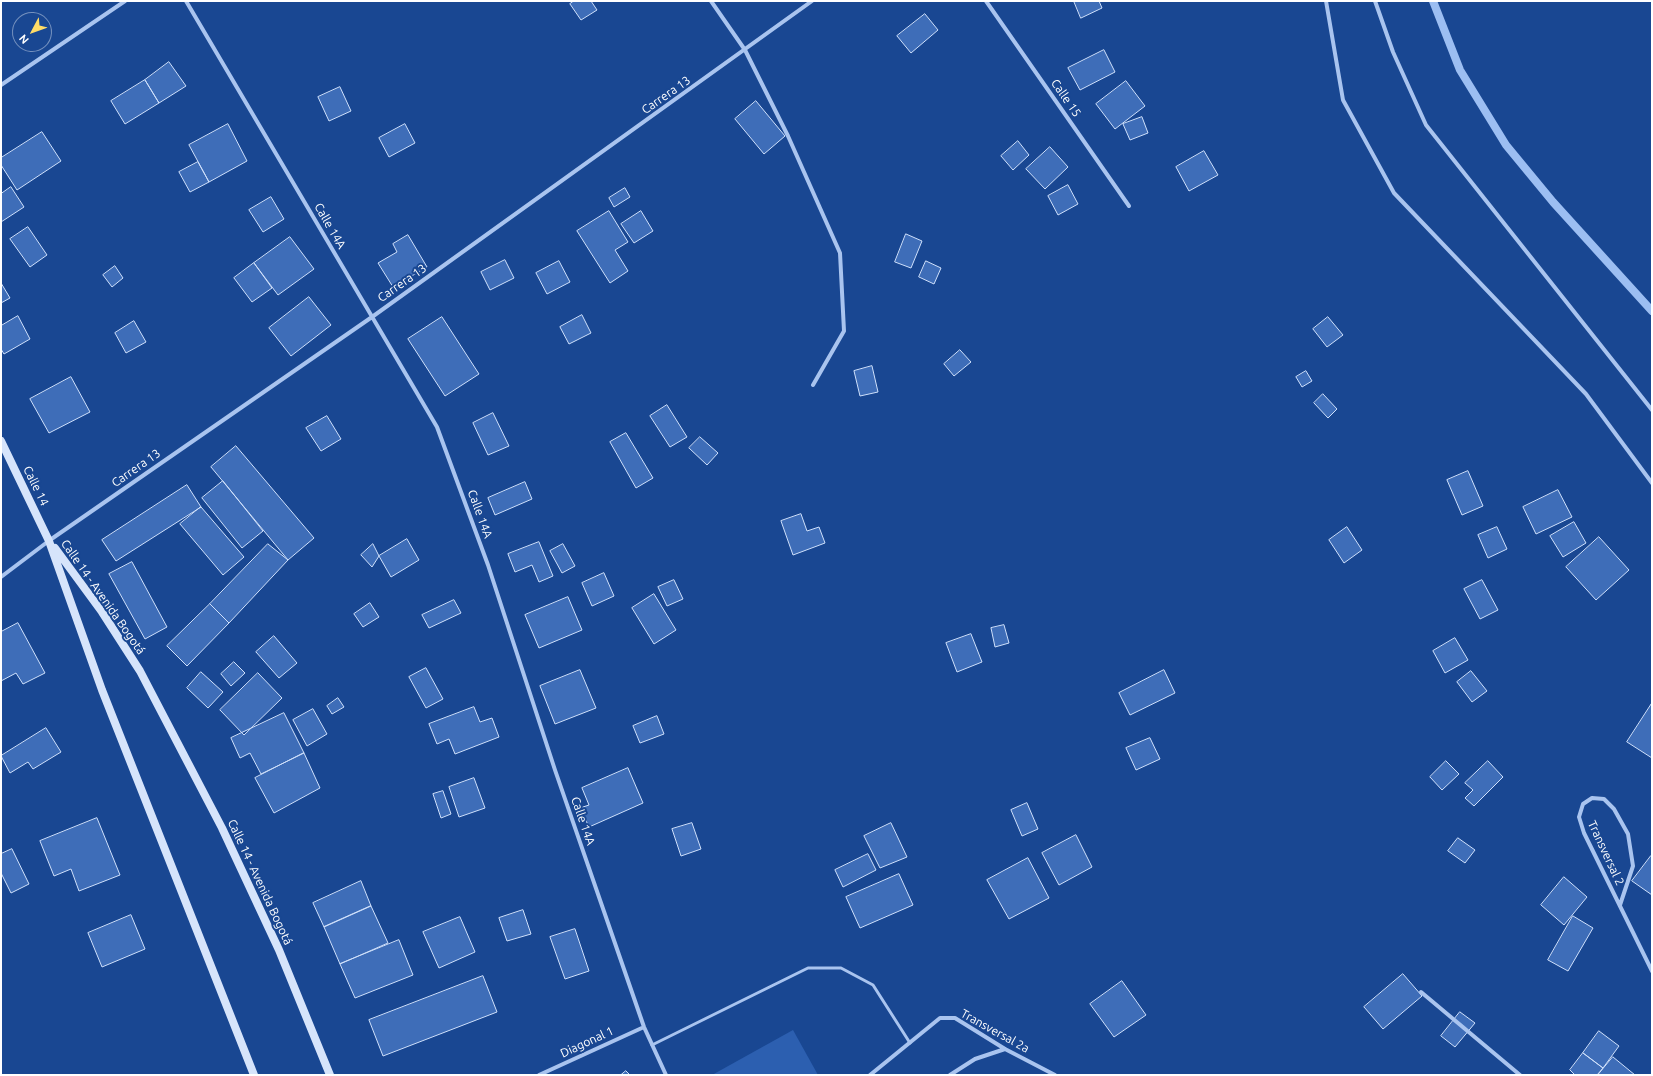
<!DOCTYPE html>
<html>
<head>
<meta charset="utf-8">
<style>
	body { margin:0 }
	#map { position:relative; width:1653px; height:1076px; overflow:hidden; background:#194792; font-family:Ubuntu,sans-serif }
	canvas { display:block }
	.frame { position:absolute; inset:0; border:2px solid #fff; pointer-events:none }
	.north { position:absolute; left:12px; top:12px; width:40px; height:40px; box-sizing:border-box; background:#194792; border:1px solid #7591be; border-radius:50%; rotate:229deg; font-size:11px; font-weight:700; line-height:16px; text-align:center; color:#fff }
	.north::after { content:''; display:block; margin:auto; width:14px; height:18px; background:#ffdc67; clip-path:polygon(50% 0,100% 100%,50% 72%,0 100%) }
</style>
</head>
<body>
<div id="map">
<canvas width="1653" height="1076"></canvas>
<div class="frame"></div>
<div class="north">N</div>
</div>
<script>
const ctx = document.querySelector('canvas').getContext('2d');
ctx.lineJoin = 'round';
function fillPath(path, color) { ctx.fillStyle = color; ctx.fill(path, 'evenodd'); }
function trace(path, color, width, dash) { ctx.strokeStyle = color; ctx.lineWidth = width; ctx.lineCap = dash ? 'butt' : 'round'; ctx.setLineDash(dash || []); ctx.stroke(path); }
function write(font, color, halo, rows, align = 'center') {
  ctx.font = font + ' Ubuntu,sans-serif'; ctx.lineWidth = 4; ctx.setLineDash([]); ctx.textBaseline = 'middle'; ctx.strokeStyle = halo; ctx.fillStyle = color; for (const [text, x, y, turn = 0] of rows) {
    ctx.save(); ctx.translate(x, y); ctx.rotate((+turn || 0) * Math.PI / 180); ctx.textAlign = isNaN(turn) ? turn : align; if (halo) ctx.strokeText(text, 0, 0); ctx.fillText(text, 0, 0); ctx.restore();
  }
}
fillPath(new Path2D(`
	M 793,1030 L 818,1075 L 712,1075 Z`), '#2c5fb0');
trace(new Path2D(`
	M 1433,1 L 1460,70 L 1506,145 L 1553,202 L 1652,311`), '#9cbef2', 8);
const building = new Path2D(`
	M 574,1 L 591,1 L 597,10 L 581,20 L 570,4 Z
	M 1074,1 L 1099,1 L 1102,8 L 1081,18 Z
	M 925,14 L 938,30 L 911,53 L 897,36 Z
	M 1104,50 L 1115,72 L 1080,90 L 1068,68 Z
	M 169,62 L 186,86 L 159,103 L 145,80 Z
	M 145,80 L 159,103 L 125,124 L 111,101 Z
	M 1126,81 L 1145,106 L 1115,129 L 1096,104 Z
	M 340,87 L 351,111 L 329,121 L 318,97 Z
	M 756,101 L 785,136 L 764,154 L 735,119 Z
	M 1142,117 L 1148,133 L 1130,140 L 1123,124 Z
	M 228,124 L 247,161 L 209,182 L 189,145 Z
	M 405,124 L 415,143 L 389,157 L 379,138 Z
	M 42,132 L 61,161 L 17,190 L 1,165 L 1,158 Z
	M 1018,141 L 1029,155 L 1013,170 L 1001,156 Z
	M 1050,147 L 1068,167 L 1045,189 L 1026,169 Z
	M 1204,151 L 1218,175 L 1189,191 L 1176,167 Z
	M 198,162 L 209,182 L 190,192 L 179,172 Z
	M 1068,185 L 1078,204 L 1058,215 L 1048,196 Z
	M 11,187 L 24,207 L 1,222 L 1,194 Z
	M 625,188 L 630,197 L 614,207 L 609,198 Z
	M 271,197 L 284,219 L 263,232 L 249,210 Z
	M 609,211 L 628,242 L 615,250 L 628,271 L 610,283 L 577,231 Z
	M 641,211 L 653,231 L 634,243 L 621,224 Z
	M 28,227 L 47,255 L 30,267 L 10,239 Z
	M 906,234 L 922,241 L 911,268 L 895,262 Z
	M 408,235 L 427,267 L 393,287 L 378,263 L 397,252 L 393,244 Z
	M 290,237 L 314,269 L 278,295 L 254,263 Z
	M 505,260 L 514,278 L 490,290 L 481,272 Z
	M 559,261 L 570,282 L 547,294 L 536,273 Z
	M 926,261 L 941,268 L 934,284 L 919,277 Z
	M 254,263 L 272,288 L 252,302 L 234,278 Z
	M 115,266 L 123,278 L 112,287 L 103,275 Z
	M 1,283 L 10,298 L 1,303 Z
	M 309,297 L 331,325 L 291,356 L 269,328 Z
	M 582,315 L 591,333 L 569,344 L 560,327 Z
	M 18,316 L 30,339 L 4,354 L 1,349 L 1,326 Z
	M 442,317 L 479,374 L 445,396 L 408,339 Z
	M 1328,317 L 1343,335 L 1327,347 L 1313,329 Z
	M 134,321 L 146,342 L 126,353 L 115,333 Z
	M 960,350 L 971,362 L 954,376 L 944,364 Z
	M 872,366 L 878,392 L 860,396 L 854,371 Z
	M 1306,371 L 1312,381 L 1302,387 L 1296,377 Z
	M 71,377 L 90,412 L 49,433 L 30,399 Z
	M 1323,394 L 1337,409 L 1328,418 L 1314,403 Z
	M 667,405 L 687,437 L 670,447 L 650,416 Z
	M 493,413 L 509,446 L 488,455 L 473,423 Z
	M 327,416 L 341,439 L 321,451 L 306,428 Z
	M 626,433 L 653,478 L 636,488 L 610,442 Z
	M 700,437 L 718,453 L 707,465 L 689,448 Z
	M 236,446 L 314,538 L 288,560 L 211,467 Z
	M 1468,471 L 1483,506 L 1462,515 L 1447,480 Z
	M 223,481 L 263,531 L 242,548 L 202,498 Z
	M 525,482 L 532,499 L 495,515 L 488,498 Z
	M 187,485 L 201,507 L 116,561 L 102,540 Z
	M 1558,490 L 1572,517 L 1536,534 L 1523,507 Z
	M 201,507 L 244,557 L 223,575 L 180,524 Z
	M 801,514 L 807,531 L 819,527 L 825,543 L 793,555 L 781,521 Z
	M 1574,522 L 1586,543 L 1563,557 L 1550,536 Z
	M 1347,527 L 1362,550 L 1344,563 L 1329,540 Z
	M 1497,527 L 1507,549 L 1488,558 L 1478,535 Z
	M 1599,537 L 1629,570 L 1596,600 L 1566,567 Z
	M 407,539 L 419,560 L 391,577 L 379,556 Z
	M 539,542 L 553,576 L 539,582 L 532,565 L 515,572 L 508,554 Z
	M 268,544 L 288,560 L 229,623 L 210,604 Z
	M 373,544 L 379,556 L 372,567 L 361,555 Z
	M 563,544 L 575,566 L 562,573 L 550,551 Z
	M 132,562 L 167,627 L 145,639 L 109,574 Z
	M 604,573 L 614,596 L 592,606 L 582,583 Z
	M 674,580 L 683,599 L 667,606 L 658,587 Z
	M 1482,580 L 1498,610 L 1480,619 L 1464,589 Z
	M 654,594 L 676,630 L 654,644 L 632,608 Z
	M 568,597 L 582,630 L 539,648 L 525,615 Z
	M 454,600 L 461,613 L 429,628 L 422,615 Z
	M 370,603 L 379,617 L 363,627 L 354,614 Z
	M 210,604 L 229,623 L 187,666 L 167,646 Z
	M 18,623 L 45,673 L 23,684 L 16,673 L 1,681 L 1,632 Z
	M 1004,625 L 1009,643 L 995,647 L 991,628 Z
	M 971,634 L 982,662 L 957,672 L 946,643 Z
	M 274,636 L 297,663 L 279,678 L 256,652 Z
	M 1455,638 L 1468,660 L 1445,673 L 1433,651 Z
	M 234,662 L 245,673 L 231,686 L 221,674 Z
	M 426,668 L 443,699 L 426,708 L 409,677 Z
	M 580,670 L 596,708 L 555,724 L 540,686 Z
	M 1164,670 L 1175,693 L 1130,715 L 1119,693 Z
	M 1471,671 L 1487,691 L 1472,702 L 1457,682 Z
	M 201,672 L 223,692 L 208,708 L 187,688 Z
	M 258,673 L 282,698 L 244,735 L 220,710 Z
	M 338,698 L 344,707 L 332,714 L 327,706 Z
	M 1652,703 L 1652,758 L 1627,742 Z
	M 474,707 L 480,722 L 492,718 L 499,737 L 455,754 L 449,739 L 437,744 L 429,724 Z
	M 313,709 L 327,734 L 307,746 L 293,720 Z
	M 284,713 L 304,753 L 261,774 L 250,753 L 240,758 L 231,738 Z
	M 657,716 L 664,734 L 640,743 L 633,726 Z
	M 46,728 L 61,752 L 33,769 L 28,762 L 10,773 L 1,756 Z
	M 1150,738 L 1160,759 L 1136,770 L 1126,748 Z
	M 304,753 L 320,788 L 274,813 L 255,778 Z
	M 1446,761 L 1459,774 L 1442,790 L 1430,777 Z
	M 1488,761 L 1503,777 L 1474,806 L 1465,798 L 1473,790 L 1465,783 Z
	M 628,768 L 643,803 L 589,827 L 580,808 L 589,805 L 582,788 Z
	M 474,778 L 485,808 L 459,817 L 449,787 Z
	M 443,791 L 451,814 L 441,818 L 433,794 Z
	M 1027,803 L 1038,829 L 1022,836 L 1011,810 Z
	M 97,818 L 120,875 L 79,891 L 71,869 L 54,876 L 40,841 Z
	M 692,823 L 701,849 L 681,856 L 672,829 Z
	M 891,823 L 907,857 L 880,868 L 864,836 Z
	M 1076,835 L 1092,867 L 1059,885 L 1042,853 Z
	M 1458,838 L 1475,850 L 1465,863 L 1448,851 Z
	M 12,849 L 29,884 L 11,893 L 1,873 L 1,854 Z
	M 868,854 L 876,870 L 843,887 L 835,870 Z
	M 1651,856 L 1652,857 L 1652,895 L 1632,881 Z
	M 1028,858 L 1049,898 L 1009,919 L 987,880 Z
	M 899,874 L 913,905 L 860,928 L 846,897 Z
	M 1564,877 L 1587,897 L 1564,925 L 1541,905 Z
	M 361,881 L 371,906 L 324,927 L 313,903 Z
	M 371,906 L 388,943 L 340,964 L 324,927 Z
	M 523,910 L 531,934 L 507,941 L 499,918 Z
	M 131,915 L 145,949 L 102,967 L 88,933 Z
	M 1573,916 L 1593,928 L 1568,971 L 1548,960 Z
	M 460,917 L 475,952 L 439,968 L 423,932 Z
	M 575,929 L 589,971 L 565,979 L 550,937 Z
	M 399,940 L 413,975 L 355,998 L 340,964 Z
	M 1403,974 L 1422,996 L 1383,1029 L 1364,1007 Z
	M 483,976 L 497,1012 L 383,1056 L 369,1020 Z
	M 1122,981 L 1146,1015 L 1114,1037 L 1090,1004 Z
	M 1460,1012 L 1475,1023 L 1455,1047 L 1441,1036 Z
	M 1599,1031 L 1619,1046 L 1603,1068 L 1583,1053 Z
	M 1583,1053 L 1603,1068 L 1597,1075 L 1575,1075 L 1570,1070 Z
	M 1613,1057 L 1635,1075 L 1598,1075 Z
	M 626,1071 L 630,1075 L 621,1075 Z`);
fillPath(building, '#3e6db8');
trace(building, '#cfe0fb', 1);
trace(new Path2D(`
	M 652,1045 L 808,968 L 841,968 L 873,985 L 910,1043`), '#a9c4ef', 3);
trace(new Path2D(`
	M 186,1 L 437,427 L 488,565 L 555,770 L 644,1027 L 666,1075
	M 711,1 L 745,50 L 788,136 L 840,253 L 844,331 L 813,385
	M 986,1 L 1129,206
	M 1326,1 L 1343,100 L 1394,193 L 1586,394 L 1652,483
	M 1375,1 L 1393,52 L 1426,125 L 1652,410
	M 1,85 L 125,1
	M 1,577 L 50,540 L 372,317 L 812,1
	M 1620,905 L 1633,866 L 1628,834 L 1614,809 L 1604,799 L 1592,798 L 1583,804 L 1579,817 L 1584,833 L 1652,971
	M 1421,992 L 1520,1075
	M 539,1075 L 644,1027
	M 870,1075 L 940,1018 L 955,1018 L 1005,1049 L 1055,1075
	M 950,1075 L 975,1059 L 1005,1049`), '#a9c4ef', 4);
trace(new Path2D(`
	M 1,441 L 49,541 L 102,690 L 254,1075
	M 55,548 L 102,612 L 140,671 L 222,828 L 279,950 L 330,1075`), '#d6e4fb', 8);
write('12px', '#fff', '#194792', [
	["Carrera 13",666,95,-35],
	["Calle 15",1066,98,55],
	["Calle 14A",330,226,60],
	["Carrera 13",402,283,-35],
	["Carrera 13",136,468,-35],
	["Calle 14",36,486,64],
	["Calle 14A",480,514,70],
	["Calle 14 - Avenida Bogotá",103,597,55],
	["Calle 14A",583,821,71],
	["Transversal 2",1606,853,65],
	["Calle 14 - Avenida Bogotá",260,882,65],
	["Transversal 2a",995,1031,29],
	["Diagonal 1",587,1042,-25]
]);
</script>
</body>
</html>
